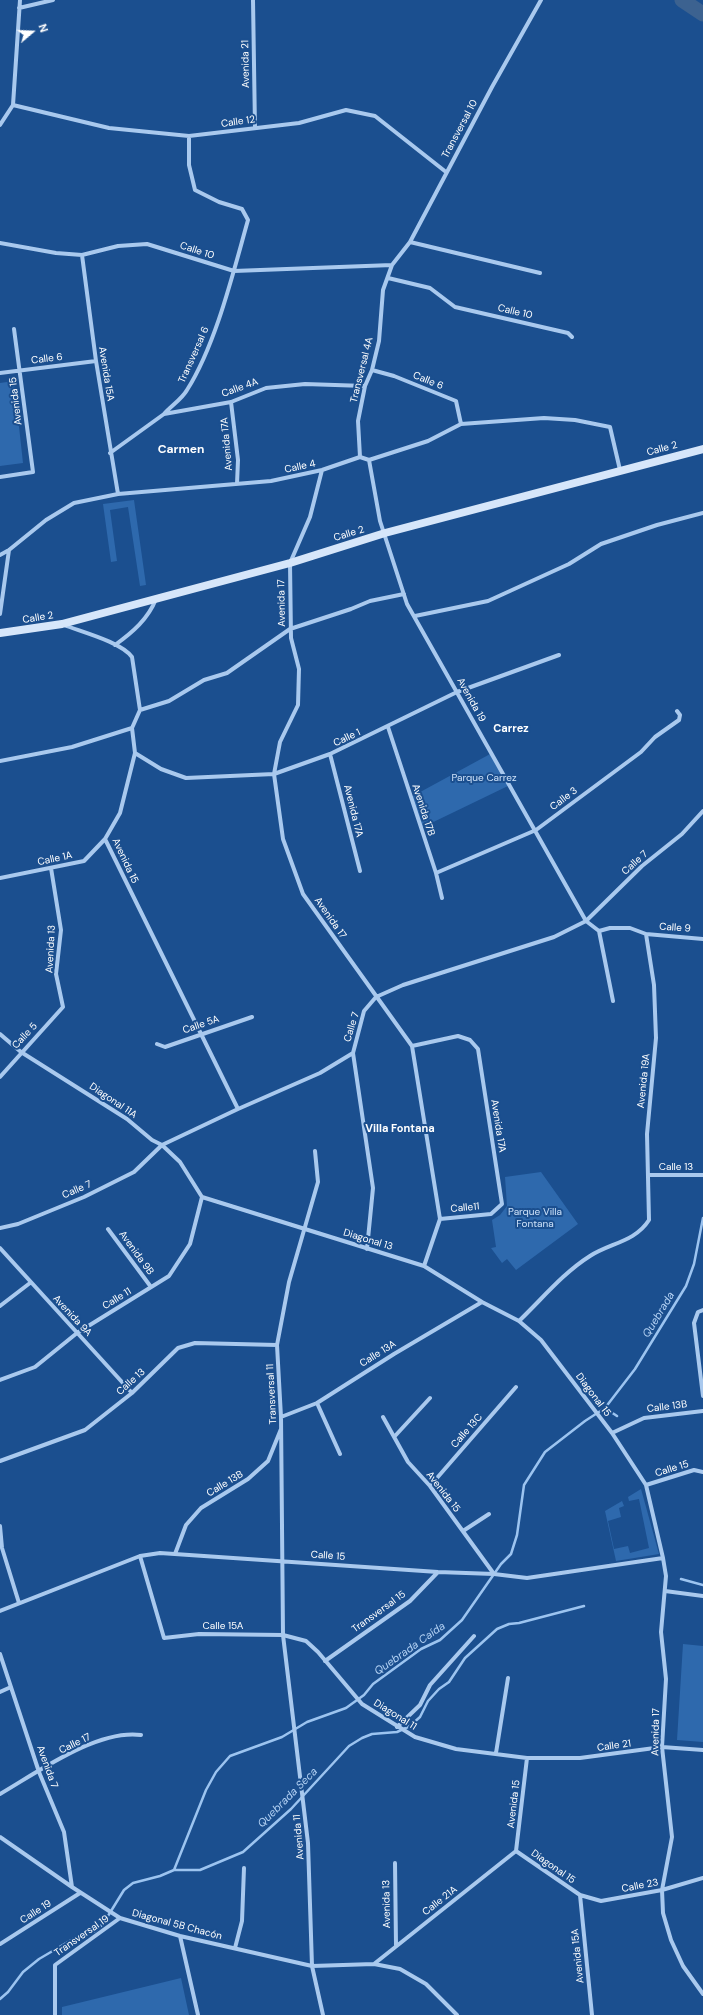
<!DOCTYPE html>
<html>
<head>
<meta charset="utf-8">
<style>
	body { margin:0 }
	#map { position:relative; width:703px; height:2015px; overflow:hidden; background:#1b4f8f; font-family:"DM Sans",sans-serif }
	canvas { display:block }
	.north { position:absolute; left:12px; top:12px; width:40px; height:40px; -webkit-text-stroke:3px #1b4f8f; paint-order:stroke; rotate:71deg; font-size:11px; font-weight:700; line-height:16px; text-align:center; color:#fff }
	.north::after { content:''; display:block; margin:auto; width:14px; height:18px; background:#fff; clip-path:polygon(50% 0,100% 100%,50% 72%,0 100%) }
</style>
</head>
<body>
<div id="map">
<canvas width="703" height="2015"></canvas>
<div class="north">N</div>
</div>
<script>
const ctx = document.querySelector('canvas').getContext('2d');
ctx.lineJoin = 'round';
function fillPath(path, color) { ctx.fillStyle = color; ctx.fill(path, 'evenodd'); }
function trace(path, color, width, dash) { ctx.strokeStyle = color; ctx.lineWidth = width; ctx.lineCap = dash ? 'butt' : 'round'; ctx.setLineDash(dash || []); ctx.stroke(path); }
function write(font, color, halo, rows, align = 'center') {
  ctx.font = font + ' "DM Sans",sans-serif'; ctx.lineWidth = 4; ctx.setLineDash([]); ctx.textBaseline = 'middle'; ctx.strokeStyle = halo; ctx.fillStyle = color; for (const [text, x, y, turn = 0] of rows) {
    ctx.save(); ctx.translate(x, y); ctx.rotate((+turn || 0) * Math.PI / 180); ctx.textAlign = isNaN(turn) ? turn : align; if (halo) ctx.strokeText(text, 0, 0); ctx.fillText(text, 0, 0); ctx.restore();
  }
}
fillPath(new Path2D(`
	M 14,381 L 23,463 L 0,466 L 0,383 Z
	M 134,500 L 146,585 L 140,586 L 128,507 L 110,510 L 117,561 L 111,562 L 103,504 Z
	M 492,753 L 510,785 L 421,828 L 411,797 Z
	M 541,1172 L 578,1224 L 516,1270 L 507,1259 L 502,1263 L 491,1248 L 496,1247 L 492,1220 L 500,1215 L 507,1206 L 505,1177 Z
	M 641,1489 L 659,1554 L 616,1561 L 605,1511 L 622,1501 L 624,1506 L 619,1508 L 621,1517 L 608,1521 L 614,1549 L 628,1546 L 630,1553 L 649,1548 L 639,1499 L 629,1501 L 628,1497 Z
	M 683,1644 L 703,1646 L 703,1742 L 677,1740 Z
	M 181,1978 L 189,2015 L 62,2015 L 62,2007 Z`), '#2e69ad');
trace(new Path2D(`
	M 605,1408 L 635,1369 L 686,1286 L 694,1264 L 703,1218
	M 681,1579 L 703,1585
	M 174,1870 L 206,1790 L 216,1772 L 230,1756 L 282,1737 L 307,1722 L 346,1708 L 364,1695 L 373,1684 L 421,1649 L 440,1640 L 462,1620 L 501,1564 L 511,1554 L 517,1535 L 524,1485 L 545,1452 L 585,1421 L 605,1408 L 617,1416
	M 0,1999 L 8,1992 L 23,1972 L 39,1959 L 73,1939 L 95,1931 L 103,1924 L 124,1890 L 133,1883 L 160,1876 L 174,1870 L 200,1870 L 243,1852 L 291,1809 L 349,1746 L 362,1738 L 372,1734 L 397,1732 L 410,1726 L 420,1717 L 428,1701 L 439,1689 L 449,1682 L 465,1658 L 497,1629 L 509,1624 L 519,1623 L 584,1606`), '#9cc4f0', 2.5);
trace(new Path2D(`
	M 682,0 L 703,14`), '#3c6290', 15);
trace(new Path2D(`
	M 253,0 L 255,128
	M 19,8 L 53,0
	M 13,105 L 109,128 L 189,136 L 299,123 L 346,110 L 375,116 L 446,172
	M 0,125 L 13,105 L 20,0
	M 410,242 L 540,273
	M 0,243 L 56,253 L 82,255 L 118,246 L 147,244 L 234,271 L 392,265
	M 82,255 L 96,361 L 118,494
	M 388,278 L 430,288 L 455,307 L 568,333 L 572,337
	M 372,370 L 394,376 L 456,401 L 461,424
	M 0,373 L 96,361
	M 231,402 L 238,460 L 237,484
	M 164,414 C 171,406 182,399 187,390 C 216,344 233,273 248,220 L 242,209 L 219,202 L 195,190 L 189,165 L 189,136
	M 110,453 L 164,414 L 231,402 L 266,388 L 305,384 L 365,386
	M 360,457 L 358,421 L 365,386 L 372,370 L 379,341 L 383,290 L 392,265 L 410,242 L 492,87 L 541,0
	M 369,460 L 380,521 L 407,604 L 586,921 L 599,931 L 613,1001
	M 322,470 L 310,517 L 290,563 L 291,638 L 299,669 L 298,705 L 280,742 L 274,774 L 283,839 L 303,894 L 412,1046 L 440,1219 L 424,1266
	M 0,477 L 33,472 L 14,329
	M 0,555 L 9,550 L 46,520 L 74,503 L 118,494 L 271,481 L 322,470 L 360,457 L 369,460 L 428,441 L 461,424 L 544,418 L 575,420 L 610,427 L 620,470
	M 0,614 L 9,550
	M 415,616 L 488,601 L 569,564 L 601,544 L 657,525 L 703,513
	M 64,625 C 82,632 121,642 132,657 L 140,710 L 132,728 L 135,753 L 120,813 L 105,839 L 238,1109
	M 115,645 C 133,632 148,619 156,599
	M 140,710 L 169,701 L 204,680 L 227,673 L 290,629 L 351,609 L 370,601 L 404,594
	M 388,727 L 436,873 L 442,898
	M 135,753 L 161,769 L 186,778 L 274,774 L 330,754 L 457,692 L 559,655
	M 330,754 L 360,871
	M 0,761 L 72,747 L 132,728
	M 436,873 L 536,830 L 641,752 L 655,737 L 679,720 L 680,715 L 677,711
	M 0,878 L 84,861 L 105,839
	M 599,931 L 610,928 L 630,928 L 646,934 L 703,939
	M 0,1034 L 21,1052 L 127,1119 L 152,1140 L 162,1145 L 180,1162 L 202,1197
	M 157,1044 L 165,1047 L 252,1017
	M 412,1046 L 458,1036 L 470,1040 L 478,1049 L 502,1204 L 491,1214 L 440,1219
	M 353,1053 L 373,1188 L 367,1249
	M 0,1077 L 63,1007 L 56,974 L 61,930 L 51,868
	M 315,1151 L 318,1182 L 289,1282 L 277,1345 L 281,1417 L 283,1635 L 308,1843 L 312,1966 L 323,2015
	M 649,1175 L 703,1175
	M 202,1197 L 424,1266 L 482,1302 L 519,1321 L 541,1340 L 612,1433 L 646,1485 L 663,1558 L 666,1576 L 661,1632 L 666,1679 L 662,1747 L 672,1837 L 662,1890 L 663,1913 L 671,1940 L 683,1966 L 703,1994
	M 0,1228 L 18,1224 L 84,1197 L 134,1172 L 162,1145 L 238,1109 L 320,1073 L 353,1053 L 364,1011 L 376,997 L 403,985 L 554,937 L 586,921 L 642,866 L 682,834 L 703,811
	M 108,1229 L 151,1287
	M 0,1248 L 132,1393
	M 0,1306 L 30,1283
	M 703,1310 L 698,1312 L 694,1323 L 703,1396
	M 519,1321 C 542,1299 563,1273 590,1256 C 610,1243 635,1242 649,1220 L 647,1134 L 656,1038 L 654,985 L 646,934
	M 0,1380 L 35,1367 L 77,1333 L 169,1276 L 190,1244 L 202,1197
	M 317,1403 L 340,1454
	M 281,1417 L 317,1403 L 394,1354 L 482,1302
	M 383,1417 L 408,1462 L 430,1486 L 494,1574
	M 612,1433 L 644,1418 L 703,1411
	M 395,1436 L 430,1398
	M 0,1461 L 85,1430 L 132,1393 L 178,1348 L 195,1343 L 277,1345
	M 646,1485 L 694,1470 L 703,1472
	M 430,1486 L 516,1387
	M 0,1526 L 2,1548 L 19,1603
	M 463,1531 L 489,1514
	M 175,1554 L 186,1525 L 201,1508 L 248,1479 L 268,1461 L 281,1429
	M 140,1556 L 164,1638 L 199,1634 L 283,1635 L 306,1641 L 318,1652 L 362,1704 L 415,1737 L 456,1749 L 527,1758 L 580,1758 L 662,1747 L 703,1750
	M 665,1591 L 703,1596
	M 0,1611 L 140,1556 L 160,1553 L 438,1572 L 494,1574 L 527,1578 L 663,1558
	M 0,1654 L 39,1772 L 64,1832 L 72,1887
	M 325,1661 L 410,1601 L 438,1572
	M 0,1692 L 11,1687
	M 397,1727 L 420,1705 L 430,1685 L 474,1636
	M 496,1753 L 508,1678
	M 0,1794 C 38,1772 97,1729 141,1735
	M 0,1837 L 72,1887 L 120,1918 L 180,1936 L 312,1966 L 374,1964 L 400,1969 L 426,1984 L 457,2015
	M 516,1851 L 580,1895 L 601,1901 L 662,1890 L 703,1878
	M 516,1851 L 527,1758
	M 395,1863 L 396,1945
	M 580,1895 L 592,2015
	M 180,1936 L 198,2015
	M 0,1944 L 80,1893
	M 235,1948 L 242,1921 L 244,1868
	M 374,1964 L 516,1851
	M 55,2015 L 55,1965 L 120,1918`), '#a9c9ee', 4);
trace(new Path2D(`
	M 0,633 L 62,624 L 290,563 L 385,533 L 703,449`), '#d6e6fa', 8);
write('10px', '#fff', '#1b4f8f', [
	["Avenida 21",246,64,-91],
	["Calle 12",238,122,-8],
	["Transversal 10",460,129,-62],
	["Calle 10",197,251,18],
	["Calle 10",515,312,13],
	["Transversal 6",194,355,-66],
	["Calle 6",47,359,-7],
	["Transversal 4A",362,370,-76],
	["Avenida 15A",106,374,81],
	["Calle 6",428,381,22],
	["Calle 4A",240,388,-20],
	["Avenida 15",16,401,-97],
	["Avenida 17A",227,444,-95],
	["Calle 2",662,449,-15],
	["Calle 4",300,467,-12],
	["Calle 2",349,534,-17],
	["Avenida 17",282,603,-91],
	["Calle 2",38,618,-9],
	["Avenida 19",471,700,61],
	["Calle 1",347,738,-25],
	["Calle 3",564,799,-37],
	["Avenida 17B",423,810,72],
	["Avenida 17A",353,811,76],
	["Calle 1A",55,859,-12],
	["Avenida 15",125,861,65],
	["Calle 7",635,863,-42],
	["Avenida 17",330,918,55],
	["Calle 9",675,928,4],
	["Avenida 13",51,949,-87],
	["Calle 5A",201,1025,-19],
	["Calle 7",352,1027,-73],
	["Calle 5",25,1036,-47],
	["Avenida 19A",644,1081,-84],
	["Diagonal 11A",113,1101,34],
	["Avenida 17A",498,1126,81],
	["Calle 13",676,1167],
	["Calle 7",77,1190,-23],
	["Calle11",465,1208,-5],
	["Diagonal 13",368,1240,17],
	["Avenida 9B",136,1253,54],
	["Calle 11",117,1299,-32],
	["Avenida 9A",72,1316,47],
	["Calle 13A",378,1354,-32],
	["Calle 13",131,1382,-42],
	["Transversal 11",272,1394,-93],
	["Diagonal 15",593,1395,53],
	["Calle 13B",667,1407,-7],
	["Calle 13C",467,1431,-49],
	["Calle 15",672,1469,-17],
	["Calle 13B",225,1484,-31],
	["Avenida 15",443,1492,52],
	["Calle 15",328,1556,4],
	["Transversal 15",379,1612,-36],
	["Calle 15A",223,1626],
	["Diagonal 11",395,1715,32],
	["Avenida 17",656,1732,-89],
	["Calle 17",75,1744,-26],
	["Calle 21",614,1746,-8],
	["Avenida 7",47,1767,70],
	["Avenida 15",514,1804,-83],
	["Avenida 11",299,1837,-95],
	["Diagonal 15",553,1867,35],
	["Calle 23",640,1886,-11],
	["Calle 21A",440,1901,-38],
	["Avenida 13",387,1904,-91],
	["Calle 19",36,1912,-33],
	["Diagonal 5B Chacón",177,1925,15],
	["Transversal 19",82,1936,-35],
	["Avenida 15A",578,1956,-96]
]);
write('10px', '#cfe3fa', '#1b4f8f', [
	["Parque Carrez",484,778],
	["Parque Villa",535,1212],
	["Fontana",535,1224]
]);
write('bold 11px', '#fff', '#1b4f8f', [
	["Carrez",511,729],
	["Villa Fontana",400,1129]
]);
write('italic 11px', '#b5d3f5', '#1b4f8f', [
	["Quebrada",659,1315,-59],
	["Quebrada Caída",410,1649,-35],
	["Quebrada Seca",288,1798,-45]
]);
write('bold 12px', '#fff', '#1b4f8f', [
	["Carmen",181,450]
]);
</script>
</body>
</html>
